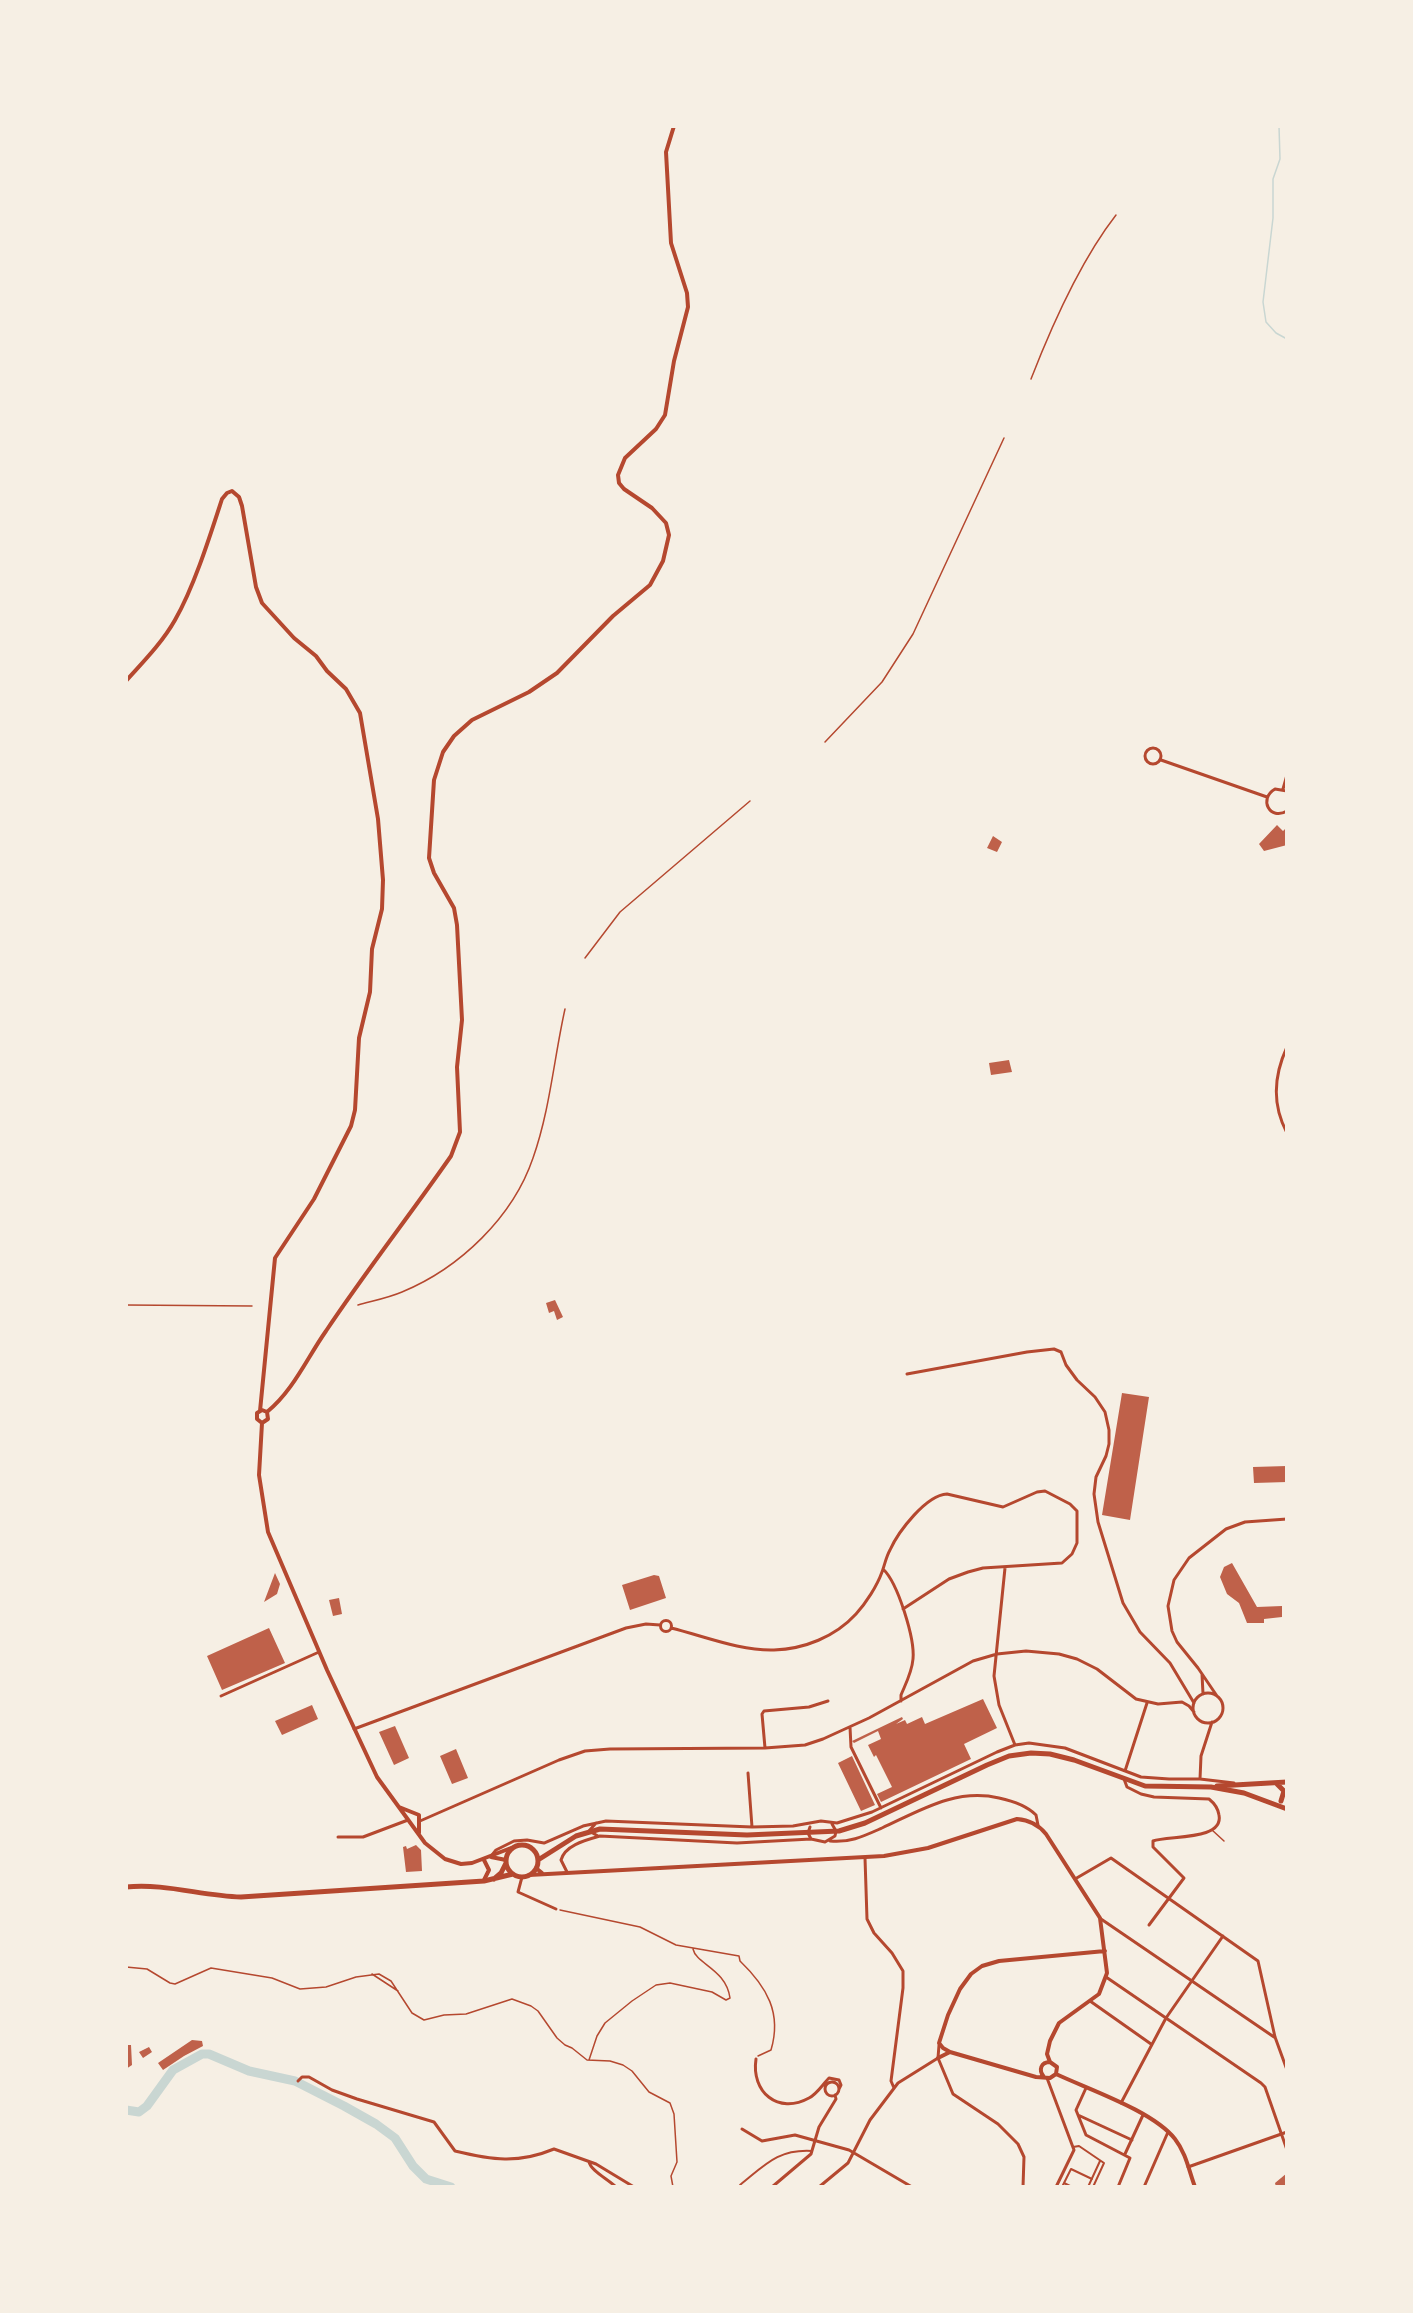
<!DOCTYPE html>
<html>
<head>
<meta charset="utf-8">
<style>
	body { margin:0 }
	#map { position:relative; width:1413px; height:2313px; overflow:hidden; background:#f6efe4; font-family:"PT Sans Narrow",sans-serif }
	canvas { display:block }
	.frame { position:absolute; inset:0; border:128px solid #f6efe4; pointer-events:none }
</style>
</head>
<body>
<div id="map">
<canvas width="1413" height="2313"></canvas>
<div class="frame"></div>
</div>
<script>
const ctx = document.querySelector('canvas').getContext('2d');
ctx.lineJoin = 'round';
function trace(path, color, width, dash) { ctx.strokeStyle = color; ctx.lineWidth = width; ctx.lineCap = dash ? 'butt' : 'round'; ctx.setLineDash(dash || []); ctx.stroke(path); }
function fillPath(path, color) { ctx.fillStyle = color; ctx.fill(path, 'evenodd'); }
trace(new Path2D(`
	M 1279,126 L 1280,159 L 1273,179 L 1273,218 L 1263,302 L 1266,322 L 1276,333 L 1287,339`), '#c9d6d2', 1.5);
trace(new Path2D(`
	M 126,2110 L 139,2112 L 147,2106 L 173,2070 L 202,2054 L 209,2054 L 249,2071 L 295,2081 L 344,2106 L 376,2124 L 395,2138 L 413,2166 L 426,2179 L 451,2187`), '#c9d6d2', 9);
fillPath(new Path2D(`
	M 1277,825 L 1283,831 L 1286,828 L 1287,845 L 1264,851 L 1259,844 Z
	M 993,836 L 1002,842 L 997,852 L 987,848 Z
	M 1009,1060 L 1012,1072 L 991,1075 L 989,1063 Z
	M 555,1300 L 563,1317 L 557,1320 L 554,1311 L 549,1313 L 546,1303 Z
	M 1122,1393 L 1149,1397 L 1130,1520 L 1102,1515 Z
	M 1287,1466 L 1287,1482 L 1254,1483 L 1253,1467 Z
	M 1232,1563 L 1257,1607 L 1282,1606 L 1282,1617 L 1264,1619 L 1264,1623 L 1247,1623 L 1239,1603 L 1227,1594 L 1220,1577 L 1224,1567 Z
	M 275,1573 L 280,1584 L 277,1594 L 264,1602 Z
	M 654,1575 L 659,1576 L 666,1598 L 630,1610 L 622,1585 Z
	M 339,1598 L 342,1614 L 333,1616 L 329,1600 Z
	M 269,1628 L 285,1663 L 222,1690 L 207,1656 Z
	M 983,1699 L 997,1728 L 964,1744 L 971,1759 L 881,1802 L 877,1794 L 892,1787 L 876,1755 L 874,1757 L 868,1745 L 881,1739 L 878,1731 L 854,1743 L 852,1741 L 902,1717 L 903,1719 L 896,1724 L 905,1720 L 907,1724 L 922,1717 L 925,1724 Z
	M 312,1705 L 318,1719 L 282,1735 L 275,1721 Z
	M 395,1726 L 409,1758 L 394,1765 L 379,1732 Z
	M 456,1749 L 468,1778 L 452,1784 L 440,1756 Z
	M 852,1756 L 875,1805 L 861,1811 L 838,1763 Z
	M 416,1845 L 421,1850 L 422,1871 L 406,1872 L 403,1847 L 406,1846 L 407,1849 Z
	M 192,2040 L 202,2041 L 203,2046 L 184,2056 L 163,2070 L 158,2063 Z
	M 126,2045 L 131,2045 L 132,2065 L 126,2069 Z
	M 149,2047 L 152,2052 L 143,2058 L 139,2052 Z
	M 1287,2173 L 1287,2187 L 1276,2187 L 1275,2183 Z`), '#bf614a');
trace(new Path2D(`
	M 1031,379 C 1052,325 1081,260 1116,215
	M 825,742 L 882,682 L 913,634 L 1004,438
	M 585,958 L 620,912 L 750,801
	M 126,1305 L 252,1306
	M 358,1305 C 372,1301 388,1298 402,1292 C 460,1268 513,1217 533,1158 C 550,1110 554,1058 565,1009
	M 560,1910 L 640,1927 L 676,1945 L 739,1956 L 740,1961 C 767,1987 782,2013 771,2050 L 758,2056
	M 126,1967 L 147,1969 L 170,1983 L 175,1984 L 211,1968 L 272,1978 L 300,1989 L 326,1987 L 356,1977 L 379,1974 L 391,1981 L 412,2013 L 424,2020 L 444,2015 L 466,2014 L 512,1999 L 531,2006 L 538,2011 L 557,2038 L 565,2045 L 572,2048 L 587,2060 L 610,2061 L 623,2065 L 632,2071 L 649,2092 L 670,2103 L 674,2114 L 677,2162 L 671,2176 L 673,2187
	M 372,1974 L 398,1991
	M 589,2060 L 597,2036 L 605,2023 L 632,2001 L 656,1985 L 670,1983 L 712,1992 L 726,2000 L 730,1998 C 726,1969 696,1964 693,1949`), '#b5482f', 1.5);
trace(new Path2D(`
	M 1212,1830 L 1224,1841`), '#b5482f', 1.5);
trace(new Path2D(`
	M 1073,2147 L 1079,2146 L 1104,2163 L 1093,2187
	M 1064,2183 L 1072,2187
	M 740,2185 C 765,2165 778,2149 812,2151
	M 1062,2187 L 1071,2169 L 1092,2179
	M 1088,2187 L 1100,2161`), '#b5482f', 2);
trace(new Path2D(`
	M1145 756a8 8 0 1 1 16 0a8 8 0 1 1-16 0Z
	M 1161,760 L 1267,797
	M 1283,789 L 1287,775
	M 1287,791 L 1275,789 C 1258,799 1270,821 1287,811
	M 1287,1047 C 1274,1075 1272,1105 1287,1133
	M 907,1374 L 1027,1352 L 1054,1349 L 1061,1352 L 1066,1365 L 1077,1380 L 1095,1397 L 1105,1412 L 1109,1430 L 1109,1444 L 1106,1456 L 1096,1477 L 1094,1494 L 1098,1522 L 1123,1603 L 1140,1632 L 1170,1663 L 1194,1703
	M 1005,1568 L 994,1676 L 999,1705 L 1015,1745
	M 883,1569 C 898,1583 915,1639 913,1659 C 912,1672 906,1683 901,1695 L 901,1701
	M 1287,1569 L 1287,1601
	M660.5 1626a5.5 5.5 0 1 1 11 0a5.5 5.5 0 1 1-11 0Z
	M 671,1628 C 704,1636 740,1651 774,1650 C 804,1649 835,1637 856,1614 C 866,1603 877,1586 882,1572 C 885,1564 886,1557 890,1550 C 898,1532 926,1495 947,1494 L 1003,1507 L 1037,1492 L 1045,1491 L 1070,1504 L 1077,1511 L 1077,1543 L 1072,1554 L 1062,1563 L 983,1568 L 968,1572 L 949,1579 L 903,1609
	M 1202,1674 L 1203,1694
	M1193 1708a15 15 0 1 1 30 0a15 15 0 1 1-30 0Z
	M 221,1696 L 319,1652
	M 1217,1696 L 1198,1668 L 1177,1642 L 1172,1631 L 1168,1606 L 1174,1580 L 1189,1558 L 1226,1529 L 1245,1522 L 1287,1519
	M 850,1727 L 851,1747 L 881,1808
	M 354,1729 L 626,1628 L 646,1624 L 660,1625
	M 765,1748 L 762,1714 L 764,1711 L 809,1707 L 828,1701
	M 1125,1771 L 1147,1703
	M 748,1773 L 752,1827
	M 1124,1779 L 1127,1787 L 1141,1794 L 1154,1797 L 1209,1799 C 1214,1803 1218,1808 1219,1815 C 1224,1841 1168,1835 1153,1841 L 1153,1847 L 1184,1878 L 1149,1925
	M 1200,1779 L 1201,1756 L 1212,1722
	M 420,1821 L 559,1760 L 585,1751 L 610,1749 L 765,1748 L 805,1745 L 823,1739 L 869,1718 L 973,1661 L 997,1654 L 1026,1651 L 1059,1654 L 1077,1659 L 1097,1669 L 1136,1699 L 1158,1704 L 1182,1702 L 1189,1706 L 1194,1712
	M 596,1823 L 589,1831 L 598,1836
	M 810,1827 L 808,1833 L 811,1839 L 825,1842 L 835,1836 L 836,1831 L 832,1824
	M 338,1837 L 363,1837 L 408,1820
	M 830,1841 C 850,1843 864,1836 882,1828 C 921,1810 956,1788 999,1798 C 1013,1801 1026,1805 1036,1815 L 1038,1825
	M 492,1855 L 496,1850 L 514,1841 L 527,1840 L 544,1843 L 583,1826 L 606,1821 L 752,1827 L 793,1826 L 821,1821 L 837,1823 L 872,1812 L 997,1752 L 1015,1745 L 1029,1743 L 1065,1748 L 1141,1777 L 1169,1779 L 1200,1779 L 1234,1783
	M 865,1858 L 867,1919 L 874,1933 L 892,1953 L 903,1971 L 903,1988 L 891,2081 L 894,2088
	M 567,1872 L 561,1860 C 565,1845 586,1840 600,1836 L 737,1843 L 811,1839
	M 522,1877 L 518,1892 L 556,1909
	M 1075,1879 L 1111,1858 L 1258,1961 L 1275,2037 L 1287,2070
	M 1101,1919 L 1274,2037
	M 1106,1977 L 1261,2083 L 1265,2087 L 1287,2150
	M 1090,2001 L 1151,2044
	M 938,2058 L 953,2094 L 998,2124 L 1018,2144 L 1024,2157 L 1023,2187
	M 938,2058 L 939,2045
	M 756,2059 C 751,2092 778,2115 809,2098 C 817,2094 823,2084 829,2078 L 839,2080 L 841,2085 L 839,2089
	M 1047,2078 L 1074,2150 L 1056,2187
	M 298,2081 L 302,2077 L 309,2077 L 332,2090 L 357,2099 L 434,2122 L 455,2151 C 492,2160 518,2164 554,2149 L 596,2164 L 634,2187
	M825 2089a7 7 0 1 1 14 0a7 7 0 1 1-14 0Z
	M 1086,2088 L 1076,2110 L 1086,2135 L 1130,2158 L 1118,2187
	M 1121,2103 L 1166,2018 L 1223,1936
	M 1078,2115 L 1132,2140
	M 742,2129 L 762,2141 L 795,2135 L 849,2150 L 912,2187
	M 1125,2154 L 1143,2115
	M 589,2162 C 591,2171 608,2179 616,2187
	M 1188,2167 L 1287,2132
	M 772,2187 L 811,2154 L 819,2127 L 836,2099 L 835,2095
	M 819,2187 L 848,2163 L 870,2120 L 898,2083 L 938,2058
	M 1144,2187 L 1168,2132`), '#b5482f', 3);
trace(new Path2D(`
	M 126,681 C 143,662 162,643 175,620 C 194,587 210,536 222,499 L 227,493 L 232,491 L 239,497 L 242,506 L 256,587 L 262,603 L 294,638 L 316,656 L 327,671 L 346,689 L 360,713 L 378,819 L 383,880 L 382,909 L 372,949 L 370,992 L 359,1038 L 355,1110 L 351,1126 L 314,1199 L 275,1258 L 260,1411
	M 267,1412 L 268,1419 L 262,1423 L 259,1475 L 268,1532 L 327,1670 L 377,1777 L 425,1843 L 445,1859 L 461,1864 L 472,1863 L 511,1848
	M 262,1423 L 257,1419 L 257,1413 L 262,1410 L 267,1412 C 293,1391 307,1358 326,1331 C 366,1271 410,1215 451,1156 L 460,1132 L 457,1067 L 462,1020 L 457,925 L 454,908 L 434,873 L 429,858 L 434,780 L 443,752 L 454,736 L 472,720 L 529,692 L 557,673 L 613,616 L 650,585 L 663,561 L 669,535 L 666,523 L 652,508 L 624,489 L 619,483 L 618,475 L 625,458 L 656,429 L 665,415 L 674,361 L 688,307 L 687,293 L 671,243 L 666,152 L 674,126
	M 399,1807 L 419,1815 L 419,1833
	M 491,1857 L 506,1860
	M 484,1860 L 489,1870 L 484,1880
	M 536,1868 L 542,1873
	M 529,1875 L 884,1856 L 928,1848 L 1017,1819 C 1029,1820 1038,1824 1046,1834 L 1100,1918 L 1107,1973 L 1099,1994 L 1059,2023 L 1050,2041 L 1047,2054 L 1050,2062
	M 950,2052 L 943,2048 L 939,2043 L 948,2015 L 960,1989 L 971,1974 L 982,1966 L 999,1961 L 1105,1951
	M 938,2058 L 950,2052 L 1036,2077 L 1050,2078 L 1056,2074
	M 1050,2062 L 1057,2067 L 1056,2074
	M 1056,2074 C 1090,2090 1153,2111 1175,2139 C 1186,2153 1189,2171 1195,2187
	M 1044,2077 C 1038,2070 1041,2062 1050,2062`), '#b5482f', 4);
trace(new Path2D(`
	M 1277,1784 L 1284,1791 L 1281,1801
	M 1217,1786 L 1287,1782
	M506 1861a16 16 0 1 1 32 0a16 16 0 1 1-32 0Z
	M 538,1860 L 576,1836 L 600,1829 L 747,1835 L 839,1831 L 865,1823 L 987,1765 L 1009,1756 L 1031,1753 L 1050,1754 L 1074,1760 L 1145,1786 L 1211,1787 L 1244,1793 L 1287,1809
	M 494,1879 L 501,1873 L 506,1863
	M 126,1887 C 165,1883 202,1896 241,1897 L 484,1881 L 513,1874`), '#b5482f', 5);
</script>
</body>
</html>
